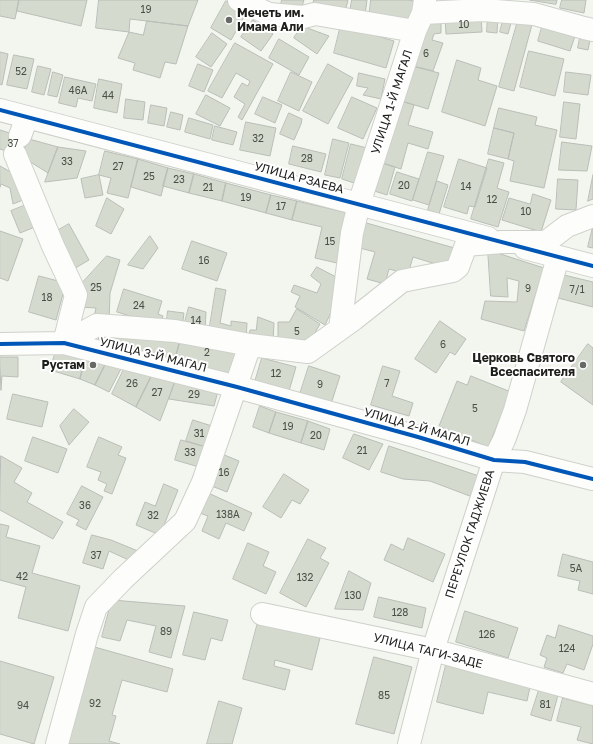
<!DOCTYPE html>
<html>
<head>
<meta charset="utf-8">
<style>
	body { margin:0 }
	canvas { display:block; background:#f2f6ee }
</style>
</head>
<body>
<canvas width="593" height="744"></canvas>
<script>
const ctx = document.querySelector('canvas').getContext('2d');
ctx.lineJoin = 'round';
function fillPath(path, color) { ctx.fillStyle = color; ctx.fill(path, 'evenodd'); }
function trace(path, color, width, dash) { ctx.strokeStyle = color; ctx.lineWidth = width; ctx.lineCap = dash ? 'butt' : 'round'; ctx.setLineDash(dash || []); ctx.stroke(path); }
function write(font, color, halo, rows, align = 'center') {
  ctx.font = font + ' "Golos Text",sans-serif'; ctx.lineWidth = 4; ctx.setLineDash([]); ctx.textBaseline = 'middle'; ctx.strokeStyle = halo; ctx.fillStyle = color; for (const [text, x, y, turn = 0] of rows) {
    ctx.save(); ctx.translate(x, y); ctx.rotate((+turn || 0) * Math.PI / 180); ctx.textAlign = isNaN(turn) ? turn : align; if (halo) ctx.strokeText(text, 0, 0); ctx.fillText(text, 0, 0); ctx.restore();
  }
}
const building = new Path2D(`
	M 0,0 L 19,0 L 15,19 L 0,16 Z
	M 19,0 L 87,0 L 81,26 L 17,11 Z
	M 99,0 L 198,0 L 188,26 L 130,19 L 129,32 L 96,28 Z
	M 282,0 L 304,0 L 301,9 L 281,4 Z
	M 314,0 L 348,0 L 345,12 L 313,5 Z
	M 352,0 L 367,0 L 365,15 L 350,12 Z
	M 371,0 L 408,0 L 420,2 L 413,26 L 369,19 Z
	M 530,0 L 557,0 L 556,4 Z
	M 562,0 L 586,0 L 584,13 L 560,8 Z
	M 226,1 L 247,12 L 231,40 L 211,28 Z
	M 481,15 L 482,32 L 446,34 L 445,17 Z
	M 488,15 L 498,16 L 497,33 L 487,32 Z
	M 504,17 L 512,19 L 508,34 L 500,32 Z
	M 519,17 L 533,21 L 514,91 L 499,87 Z
	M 253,20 L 273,34 L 261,51 L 241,37 Z
	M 147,21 L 188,26 L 176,64 L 165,62 L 160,78 L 133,70 L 135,63 L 118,58 L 129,32 L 143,35 Z
	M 429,22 L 441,22 L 441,33 L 434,34 L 432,40 L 443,43 L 433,71 L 409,65 Z
	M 543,24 L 576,33 L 570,51 L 538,41 Z
	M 341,25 L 394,41 L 386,68 L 334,53 Z
	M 302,26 L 329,36 L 317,54 L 294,38 Z
	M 212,33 L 227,44 L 211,67 L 196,57 Z
	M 581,33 L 591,35 L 588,50 L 578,48 Z
	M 279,39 L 309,57 L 299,75 L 269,58 Z
	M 235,43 L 273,64 L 242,120 L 238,117 L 245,104 L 234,97 L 242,83 L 248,86 L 250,81 L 236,73 L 222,98 L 208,91 Z
	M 529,51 L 564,59 L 555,96 L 520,87 Z
	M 0,52 L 8,54 L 2,85 L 0,84 Z
	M 14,55 L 34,59 L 27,89 L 7,85 Z
	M 457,60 L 481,68 L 478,80 L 497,86 L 485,126 L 442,112 Z
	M 198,64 L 213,70 L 204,92 L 189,86 Z
	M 328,64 L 353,78 L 328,124 L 303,111 Z
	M 409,65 L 439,73 L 428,109 L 398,100 Z
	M 38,66 L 51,69 L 44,95 L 32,92 Z
	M 53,72 L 63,75 L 57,97 L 48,95 Z
	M 291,72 L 312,82 L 299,111 L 278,101 Z
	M 566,72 L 591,75 L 588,95 L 564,92 Z
	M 359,73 L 385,79 L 381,99 L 363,95 L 368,88 L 357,86 Z
	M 65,77 L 96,84 L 92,101 L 78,98 L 76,107 L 59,103 Z
	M 99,79 L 122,84 L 117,113 L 94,108 Z
	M 206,95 L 230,108 L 220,126 L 196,114 Z
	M 263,97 L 282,105 L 275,123 L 255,114 Z
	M 352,97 L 377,108 L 363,139 L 338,128 Z
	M 126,99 L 145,102 L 143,120 L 124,118 Z
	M 398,100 L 414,105 L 408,125 L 433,132 L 428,149 L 408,143 L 401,169 L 379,162 Z
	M 564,102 L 580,104 L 576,139 L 560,137 Z
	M 151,105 L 167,108 L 164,126 L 148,123 Z
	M 499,108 L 537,117 L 535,125 L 557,130 L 544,188 L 510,181 L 514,161 L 508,159 L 514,133 L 494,128 Z
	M 171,112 L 183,115 L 180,130 L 167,127 Z
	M 289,113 L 302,119 L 301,124 L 294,140 L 280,134 Z
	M 189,118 L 213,125 L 210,139 L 185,132 Z
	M 246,122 L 276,128 L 270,156 L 240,150 Z
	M 215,126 L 237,132 L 233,145 L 212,140 Z
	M 494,128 L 514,133 L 508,159 L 488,154 Z
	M 0,130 L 29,139 L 21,156 L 0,149 Z
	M 29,139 L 58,147 L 48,173 L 21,156 Z
	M 333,139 L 349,143 L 340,178 L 325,175 Z
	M 562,142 L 592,146 L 587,171 L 559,170 Z
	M 351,144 L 367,148 L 357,184 L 342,179 Z
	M 293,146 L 326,154 L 321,172 L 289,164 Z
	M 58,147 L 86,151 L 77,178 L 45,182 Z
	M 105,151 L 138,159 L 128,198 L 107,193 L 111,178 L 99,175 Z
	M 428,152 L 444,156 L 429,205 L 413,200 Z
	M 138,159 L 168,168 L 161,196 L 131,187 Z
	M 459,159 L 487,168 L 475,207 L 469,206 L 467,214 L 444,207 Z
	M 489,159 L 504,163 L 497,188 L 509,192 L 498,227 L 471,219 Z
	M 379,162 L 395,167 L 387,195 L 371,190 Z
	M 0,166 L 16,175 L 23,200 L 13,204 L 10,188 L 1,184 L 0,187 Z
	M 168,168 L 194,174 L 189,193 L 163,186 Z
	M 397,172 L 419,179 L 412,201 L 390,194 Z
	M 194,174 L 226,183 L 222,201 L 189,193 Z
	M 99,175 L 103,195 L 85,198 L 81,179 Z
	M 593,175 L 593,199 L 588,201 Z
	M 558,179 L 578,180 L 576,210 L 556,209 Z
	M 437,181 L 448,185 L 439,214 L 428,210 Z
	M 226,183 L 271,195 L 266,213 L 222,201 Z
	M 533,194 L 551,200 L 541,232 L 502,220 L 509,198 L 530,204 Z
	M 271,195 L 297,201 L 292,220 L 266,213 Z
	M 107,198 L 124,209 L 111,234 L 96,226 Z
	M 297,201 L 348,213 L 337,263 L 315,258 L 322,227 L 292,220 Z
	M 26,205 L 35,227 L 20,233 L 11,211 Z
	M 363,222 L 458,249 L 452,269 L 413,257 L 408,274 L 389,269 L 385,284 L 367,279 L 375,252 L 356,247 Z
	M 69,224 L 89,260 L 72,270 L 52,234 Z
	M 593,226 L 593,248 L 588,247 Z
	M 0,231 L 23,239 L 8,281 L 0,278 Z
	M 150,236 L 158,248 L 143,269 L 128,265 Z
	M 192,241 L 227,253 L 217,281 L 182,269 Z
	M 488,250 L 544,268 L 524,331 L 481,319 L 485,301 L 517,302 L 519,281 L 507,278 L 508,297 L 491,296 Z
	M 107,256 L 120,260 L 110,293 L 109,323 L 93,321 L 96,308 L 79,307 L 82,283 Z
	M 317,267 L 338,278 L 336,302 L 325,325 L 295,307 L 300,296 L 291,292 L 294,285 L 317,293 L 321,284 L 311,276 Z
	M 564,275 L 593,282 L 593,307 L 558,298 Z
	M 39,276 L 66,283 L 56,320 L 29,312 Z
	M 216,288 L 226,290 L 220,323 L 231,326 L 231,321 L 247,323 L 246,340 L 209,332 Z
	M 124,289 L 162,301 L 158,314 L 163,316 L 160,327 L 140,319 L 117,312 Z
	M 189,307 L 206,312 L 205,331 L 183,329 Z
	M 297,309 L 320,324 L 309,343 L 278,341 L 278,322 L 289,322 Z
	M 168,311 L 184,313 L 182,328 L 166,327 Z
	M 258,317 L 274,323 L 273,342 L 248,341 L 250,330 L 256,330 Z
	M 440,321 L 466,339 L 455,355 L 450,352 L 436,373 L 415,359 Z
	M 100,333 L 115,335 L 112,346 L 98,343 Z
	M 182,334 L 238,348 L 236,378 L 174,363 Z
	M 182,334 L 174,363 L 114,348 L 117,335 Z
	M 588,344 L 593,348 L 593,405 L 561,382 Z
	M 57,348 L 86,356 L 80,379 L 50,370 Z
	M 86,356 L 107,361 L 95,385 L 80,379 Z
	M 0,357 L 18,357 L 18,377 L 2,376 L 1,390 Z
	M 262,358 L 296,367 L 289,391 L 255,382 Z
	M 107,361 L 123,365 L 109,392 L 95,385 Z
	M 126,365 L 153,373 L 136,407 L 112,394 Z
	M 309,366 L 340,376 L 331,404 L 300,394 Z
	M 383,366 L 400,371 L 392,396 L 413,403 L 409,416 L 371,405 Z
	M 153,373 L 176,379 L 160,421 L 136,407 Z
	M 471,376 L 511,392 L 488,447 L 439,426 L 457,381 L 467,385 Z
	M 176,379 L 218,391 L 214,406 L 169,399 Z
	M 13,394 L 48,402 L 42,427 L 7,419 Z
	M 260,406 L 276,412 L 269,433 L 253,427 Z
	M 74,409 L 89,422 L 69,445 L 60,426 Z
	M 276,412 L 308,421 L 301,443 L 269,433 Z
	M 193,420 L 212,426 L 206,447 L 186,441 Z
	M 308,421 L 330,429 L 324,450 L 301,443 Z
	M 354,434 L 383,444 L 369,470 L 343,458 Z
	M 33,437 L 67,449 L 58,473 L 25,461 Z
	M 99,437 L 122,447 L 118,455 L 126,458 L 112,494 L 104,491 L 107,484 L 98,480 L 101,472 L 87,467 Z
	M 181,440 L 206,447 L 199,467 L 175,460 Z
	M 389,446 L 482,477 L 475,498 L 430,481 L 403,479 L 381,472 Z
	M 222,454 L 239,461 L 227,492 L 209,485 Z
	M 1,456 L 22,468 L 14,482 L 32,493 L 27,502 L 63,522 L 53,539 L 0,510 Z
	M 284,474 L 309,490 L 300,504 L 292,500 L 281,518 L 263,507 Z
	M 164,484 L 178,490 L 160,535 L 136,525 L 145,502 L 155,506 Z
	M 82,486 L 103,497 L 86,530 L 76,525 L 79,520 L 67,514 Z
	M 206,492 L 252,513 L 244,531 L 226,523 L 219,539 L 202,531 L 208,516 L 197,512 Z
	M 0,524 L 9,526 L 6,537 L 40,546 L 32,573 L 80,586 L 68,631 L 18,618 L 26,587 L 0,580 Z
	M 92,535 L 111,540 L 138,551 L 133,562 L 109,551 L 103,569 L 83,563 Z
	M 408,538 L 445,554 L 433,582 L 384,560 L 391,544 L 403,550 Z
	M 308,539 L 326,548 L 320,558 L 329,563 L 306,607 L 280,593 Z
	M 248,543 L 269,552 L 263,566 L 276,572 L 266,594 L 233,579 Z
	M 563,554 L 593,562 L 593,594 L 578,590 L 580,581 L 558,576 Z
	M 349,571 L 371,583 L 363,610 L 335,609 Z
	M 379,597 L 426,608 L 422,628 L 374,617 Z
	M 112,600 L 185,606 L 171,658 L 149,652 L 156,626 L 127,620 L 120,641 L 102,637 Z
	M 465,611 L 518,628 L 508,658 L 456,642 Z
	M 194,612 L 228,620 L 222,641 L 211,638 L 205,660 L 183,655 Z
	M 258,622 L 320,638 L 312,670 L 275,660 L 274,666 L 290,670 L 285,690 L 243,679 Z
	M 559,625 L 593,636 L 593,644 L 584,670 L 567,664 L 563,673 L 544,667 L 547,658 L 540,655 L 547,635 L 555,638 Z
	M 91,646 L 173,669 L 167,692 L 122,680 L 112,715 L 116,716 L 109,741 L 120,744 L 65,744 Z
	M 374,657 L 412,667 L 394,734 L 356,724 Z
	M 0,661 L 54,677 L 34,744 L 0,734 Z
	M 446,665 L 530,687 L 527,701 L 488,692 L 483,714 L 437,702 Z
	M 539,690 L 558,695 L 551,721 L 531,715 Z
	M 563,698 L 593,706 L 593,744 L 577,740 L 581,727 L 557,721 Z
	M 219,701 L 242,708 L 232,744 L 207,744 Z`);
fillPath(building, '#d4dace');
trace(building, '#babeb8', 1);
const minor = new Path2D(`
	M 239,0 L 269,14 L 303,17 L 315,14 L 415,31
	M 423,13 L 483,10 L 534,14 L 584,28 L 593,30
	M 0,110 L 488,238
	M 20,136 L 27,117
	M 15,154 L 53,246 L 76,295 L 64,343
	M 525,248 L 593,266
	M 340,329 L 352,233 L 359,204 L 415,31 L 423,13 L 425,0
	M 64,343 L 237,387 L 418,437 L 494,460 L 525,462 L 593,479
	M 0,344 L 64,343 L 97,325 L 175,331 L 250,345 L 308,352 L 354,319 L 402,281 L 453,271 L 458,267 L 466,245 L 502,242 L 546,242 L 567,226 L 593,216
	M 262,614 L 433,650 L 593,694
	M 57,744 L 87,634 L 96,607 L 123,579 L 185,521 L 203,482 L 250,345
	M 409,744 L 433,650 L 494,460 L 504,440 L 515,410 L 558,257`);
trace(minor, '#ced1cb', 24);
trace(minor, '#fdfefc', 22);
trace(new Path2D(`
	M 0,110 L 593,266
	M 0,344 L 64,343 L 237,387 L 418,437 L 494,460 L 525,462 L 593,479`), '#0057b8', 4);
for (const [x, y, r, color] of [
	[229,20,4,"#676a64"],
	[93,365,4,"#676a64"],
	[583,365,4,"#676a64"]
]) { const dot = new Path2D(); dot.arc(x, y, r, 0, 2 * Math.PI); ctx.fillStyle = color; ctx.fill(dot); trace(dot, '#fff', 1.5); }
write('10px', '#4a4e47', null, [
	["19",146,10],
	["10",464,25],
	["6",426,54],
	["52",21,72],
	["46А",78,91],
	["44",108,96],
	["32",258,139],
	["37",13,144],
	["28",307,159],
	["33",67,162],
	["27",118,167],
	["25",149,177],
	["23",179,180],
	["20",404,186],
	["14",466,187],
	["21",208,188],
	["19",246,198],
	["12",492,200],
	["17",281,207],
	["10",526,212],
	["15",330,242],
	["16",204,261],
	["25",96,288],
	["9",528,289],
	["7/1",577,290],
	["18",47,298],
	["24",139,306],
	["14",196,321],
	["5",297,332],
	["6",443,345],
	["2",207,353],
	["12",276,374],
	["26",132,384],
	["7",387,384],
	["9",320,385],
	["27",157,393],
	["29",194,395],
	["5",475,409],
	["19",288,427],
	["31",199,434],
	["20",316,436],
	["21",362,451],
	["33",190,453],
	["16",224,473],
	["36",85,506],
	["138А",228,515],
	["32",153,516],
	["37",96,556],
	["5А",576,569],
	["42",22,577],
	["132",305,578],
	["130",353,596],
	["128",400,613],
	["89",166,632],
	["126",487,635],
	["124",567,649],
	["85",384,696],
	["92",95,704],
	["81",545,705],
	["94",23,706]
]);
write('bold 12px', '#1c1f1a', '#fff', [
	["Мечеть им.",237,13,"left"],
	["Имама Али",237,27,"left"],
	["Церковь Святого",575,358],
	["Всеспасителя",575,372],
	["Рустам",85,365]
], 'right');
write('12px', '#1c1f1a', '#fff', [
	["УЛИЦА 1-Й МАГАЛ",392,102,-72],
	["УЛИЦА РЗАЕВА",299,178,15],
	["УЛИЦА 3-Й МАГАЛ",153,355,14],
	["УЛИЦА 2-Й МАГАЛ",417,427,16],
	["ПЕРЕУЛОК ГАДЖИЕВА",470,534,-72],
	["УЛИЦА ТАГИ-ЗАДЕ",428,651,14]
]);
</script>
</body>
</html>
